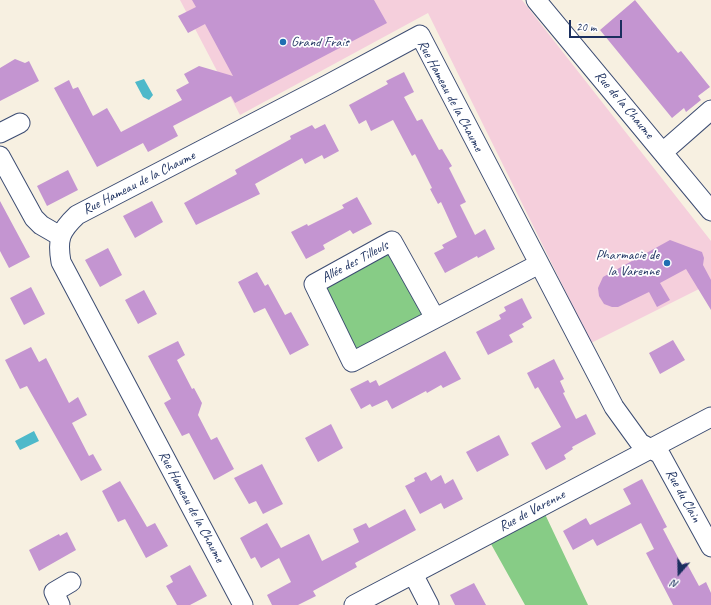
<!DOCTYPE html>
<html>
<head>
<meta charset="utf-8">
<style>
	body { margin:0 }
	#map { position:relative; width:711px; height:605px; overflow:hidden; background:#f7f0e1; font-family:Caveat,sans-serif }
	canvas { display:block }
	.north { position:absolute; left:659px; top:553px; width:40px; height:40px; -webkit-text-stroke:3px #fff; paint-order:stroke; rotate:200deg; font-size:11px; font-weight:700; line-height:16px; text-align:center; color:#1b2f5e }
	.north::after { content:''; display:block; margin:auto; width:14px; height:18px; background:#1b2f5e; clip-path:polygon(50% 0,100% 100%,50% 72%,0 100%) }
	.scale { position:absolute; left:569px; top:20px; width:53px; height:18px; box-sizing:border-box; border:2px solid #1b2f5e; border-top:0; padding-left:5px; font-size:12px; line-height:14px; white-space:nowrap; color:#1b2f5e; -webkit-text-stroke:3px #fff; paint-order:stroke }
</style>
</head>
<body>
<div id="map">
<canvas width="711" height="605"></canvas>
<div class="north">N</div>
<div class="scale">20 m</div>
</div>
<script>
const ctx = document.querySelector('canvas').getContext('2d');
ctx.lineJoin = 'round';
function fillPath(path, color) { ctx.fillStyle = color; ctx.fill(path, 'evenodd'); }
function trace(path, color, width, dash) { ctx.strokeStyle = color; ctx.lineWidth = width; ctx.lineCap = dash ? 'butt' : 'round'; ctx.setLineDash(dash || []); ctx.stroke(path); }
function write(font, color, halo, rows, align = 'center') {
  ctx.font = font + ' Caveat,sans-serif'; ctx.lineWidth = 3.5; ctx.setLineDash([]); ctx.textBaseline = 'middle'; ctx.strokeStyle = halo; ctx.fillStyle = color; for (const [text, x, y, turn = 0] of rows) {
    ctx.save(); ctx.translate(x, y); ctx.rotate((+turn || 0) * Math.PI / 180); ctx.textAlign = isNaN(turn) ? turn : align; if (halo) ctx.strokeText(text, 0, 0); ctx.fillText(text, 0, 0); ctx.restore();
  }
}
fillPath(new Path2D(`
	M 180,0 L 522,0 L 711,241 L 711,283 L 591,343 L 428,13 L 240,115 Z`), '#f5cfdc');
fillPath(new Path2D(`
	M 390,249 L 425,316 L 357,353 L 321,286 Z
	M 544,512 L 588,605 L 525,605 L 491,544 Z`), '#87cc86');
fillPath(new Path2D(`
	M 144,79 L 153,95 L 149,100 L 143,97 L 135,82 Z
	M 34,431 L 39,441 L 20,450 L 15,441 Z`), '#4eb9ca');
fillPath(new Path2D(`
	M 192,0 L 374,0 L 387,23 L 235,103 L 231,96 L 173,126 L 178,136 L 148,152 L 143,143 L 97,167 L 54,88 L 69,80 L 73,89 L 78,87 L 93,116 L 107,108 L 121,132 L 182,100 L 176,90 L 189,83 L 184,74 L 199,66 L 233,76 L 205,24 L 188,33 L 178,16 L 196,7 Z
	M 635,0 L 678,53 L 681,51 L 710,87 L 698,96 L 701,100 L 686,112 L 684,108 L 672,118 L 600,30 Z
	M 15,59 L 25,63 L 29,61 L 39,81 L 0,101 L 0,68 Z
	M 404,72 L 414,92 L 404,97 L 417,121 L 422,119 L 439,150 L 442,149 L 452,166 L 449,168 L 466,202 L 460,205 L 475,235 L 485,229 L 495,249 L 478,258 L 477,256 L 445,273 L 434,253 L 444,248 L 442,245 L 457,237 L 441,202 L 438,204 L 430,189 L 432,188 L 415,154 L 412,156 L 393,120 L 371,131 L 366,120 L 359,124 L 349,105 L 388,84 L 386,81 Z
	M 325,124 L 339,151 L 324,159 L 322,155 L 305,164 L 302,158 L 255,184 L 260,194 L 196,225 L 184,203 L 237,174 L 235,170 L 291,139 L 290,136 L 312,125 L 315,129 Z
	M 68,170 L 78,190 L 47,206 L 37,186 Z
	M 357,197 L 372,224 L 353,234 L 350,230 L 323,245 L 325,249 L 306,259 L 291,232 L 307,224 L 308,226 L 344,208 L 342,205 Z
	M 0,201 L 30,257 L 9,268 L 0,251 Z
	M 152,201 L 163,222 L 135,238 L 123,216 Z
	M 670,240 L 702,252 L 704,258 L 703,265 L 711,280 L 711,310 L 686,269 L 660,283 L 670,300 L 657,307 L 649,292 L 618,307 L 612,307 L 604,304 L 599,296 L 598,288 L 603,277 Z
	M 108,248 L 122,275 L 100,287 L 85,260 Z
	M 257,272 L 265,286 L 268,284 L 285,315 L 291,312 L 309,345 L 290,355 L 265,308 L 254,313 L 238,282 Z
	M 31,287 L 45,314 L 24,325 L 10,298 Z
	M 144,290 L 157,314 L 138,324 L 125,300 Z
	M 522,298 L 532,318 L 522,324 L 524,327 L 509,335 L 513,342 L 488,355 L 476,332 L 501,319 L 499,315 L 506,311 L 504,307 Z
	M 673,340 L 685,360 L 660,374 L 649,353 Z
	M 178,341 L 185,355 L 177,360 L 192,389 L 194,388 L 202,403 L 198,415 L 211,440 L 217,437 L 234,469 L 214,480 L 189,433 L 182,436 L 164,403 L 171,399 L 148,356 Z
	M 31,347 L 39,362 L 46,358 L 69,403 L 78,397 L 87,415 L 72,423 L 89,456 L 93,454 L 102,470 L 81,481 L 27,386 L 20,389 L 5,360 Z
	M 445,351 L 461,379 L 443,388 L 441,385 L 427,393 L 426,391 L 392,409 L 387,400 L 372,407 L 370,404 L 361,409 L 350,389 L 368,380 L 370,383 L 376,380 L 379,386 Z
	M 554,359 L 564,379 L 560,381 L 565,392 L 563,393 L 576,419 L 586,414 L 596,434 L 572,447 L 573,449 L 564,455 L 566,459 L 546,470 L 531,443 L 561,427 L 538,387 L 535,389 L 527,373 Z
	M 331,424 L 343,448 L 318,462 L 305,438 Z
	M 499,435 L 509,455 L 477,472 L 466,452 Z
	M 262,464 L 283,504 L 263,514 L 256,501 L 249,504 L 234,478 Z
	M 426,472 L 431,481 L 441,475 L 445,484 L 453,479 L 463,499 L 444,509 L 441,503 L 420,514 L 405,486 L 415,481 L 414,478 Z
	M 642,479 L 667,527 L 663,529 L 682,565 L 686,562 L 699,586 L 706,582 L 711,593 L 711,605 L 673,605 L 646,553 L 654,549 L 641,523 L 597,546 L 593,539 L 573,550 L 563,531 L 586,518 L 590,525 L 631,504 L 623,489 Z
	M 120,481 L 147,527 L 155,523 L 168,546 L 146,558 L 125,519 L 118,522 L 102,491 Z
	M 405,509 L 416,530 L 355,563 L 357,567 L 313,591 L 316,596 L 298,605 L 272,605 L 267,595 L 291,582 L 279,558 L 261,568 L 255,557 L 251,559 L 240,538 L 267,523 L 281,548 L 309,534 L 322,561 L 359,542 L 353,529 L 366,523 L 369,528 Z
	M 67,532 L 76,550 L 39,571 L 29,550 L 59,534 L 60,536 Z
	M 190,565 L 207,596 L 190,605 L 177,605 L 166,586 L 173,582 L 170,576 Z
	M 474,583 L 486,605 L 455,605 L 450,595 Z`), '#c495d1');
const street = new Path2D(`
	M 536,0 L 711,211
	M 0,133 L 20,123
	M 663,152 L 711,110
	M 0,156 L 34,218 L 41,225 L 60,236
	M 435,318 L 392,241 L 314,284 L 352,362 L 539,264
	M 413,574 L 429,605
	M 60,605 L 54,592 L 71,582
	M 243,605 L 61,262 C 57,239 60,231 77,215 L 327,85 L 420,35 L 614,407 L 640,443 L 660,454 L 711,547
	M 354,605 L 711,417`);
trace(street, '#3c4c72', 21);
trace(street, '#fff', 19);
for (const [x, y, r, color] of [
	[283,42,4,"#1f6fb2"],
	[667,263,4,"#1f6fb2"]
]) { const dot = new Path2D(); dot.arc(x, y, r, 0, 2 * Math.PI); ctx.fillStyle = color; ctx.fill(dot); trace(dot, '#fff', 1.5); }
write('14px', '#1b2f5e', '#fff', [
	["Grand Frais",291,42],
	["Pharmacie de",659,255,"right"],
	["la Varenne",659,271,"right"]
], 'left');
write('14px', '#1b2f5e', '#fff', [
	["Rue Hameau de la Chaume",450,96,62],
	["Rue de la Chaume",624,105,50],
	["Rue Hameau de la Chaume",139,183,-27],
	["Allée des Tilleuls",355,262,-28],
	["Rue du Clain",683,496,61],
	["Rue Hameau de la Chaume",191,507,62],
	["Rue de Varenne",532,511,-28]
]);
</script>
</body>
</html>
